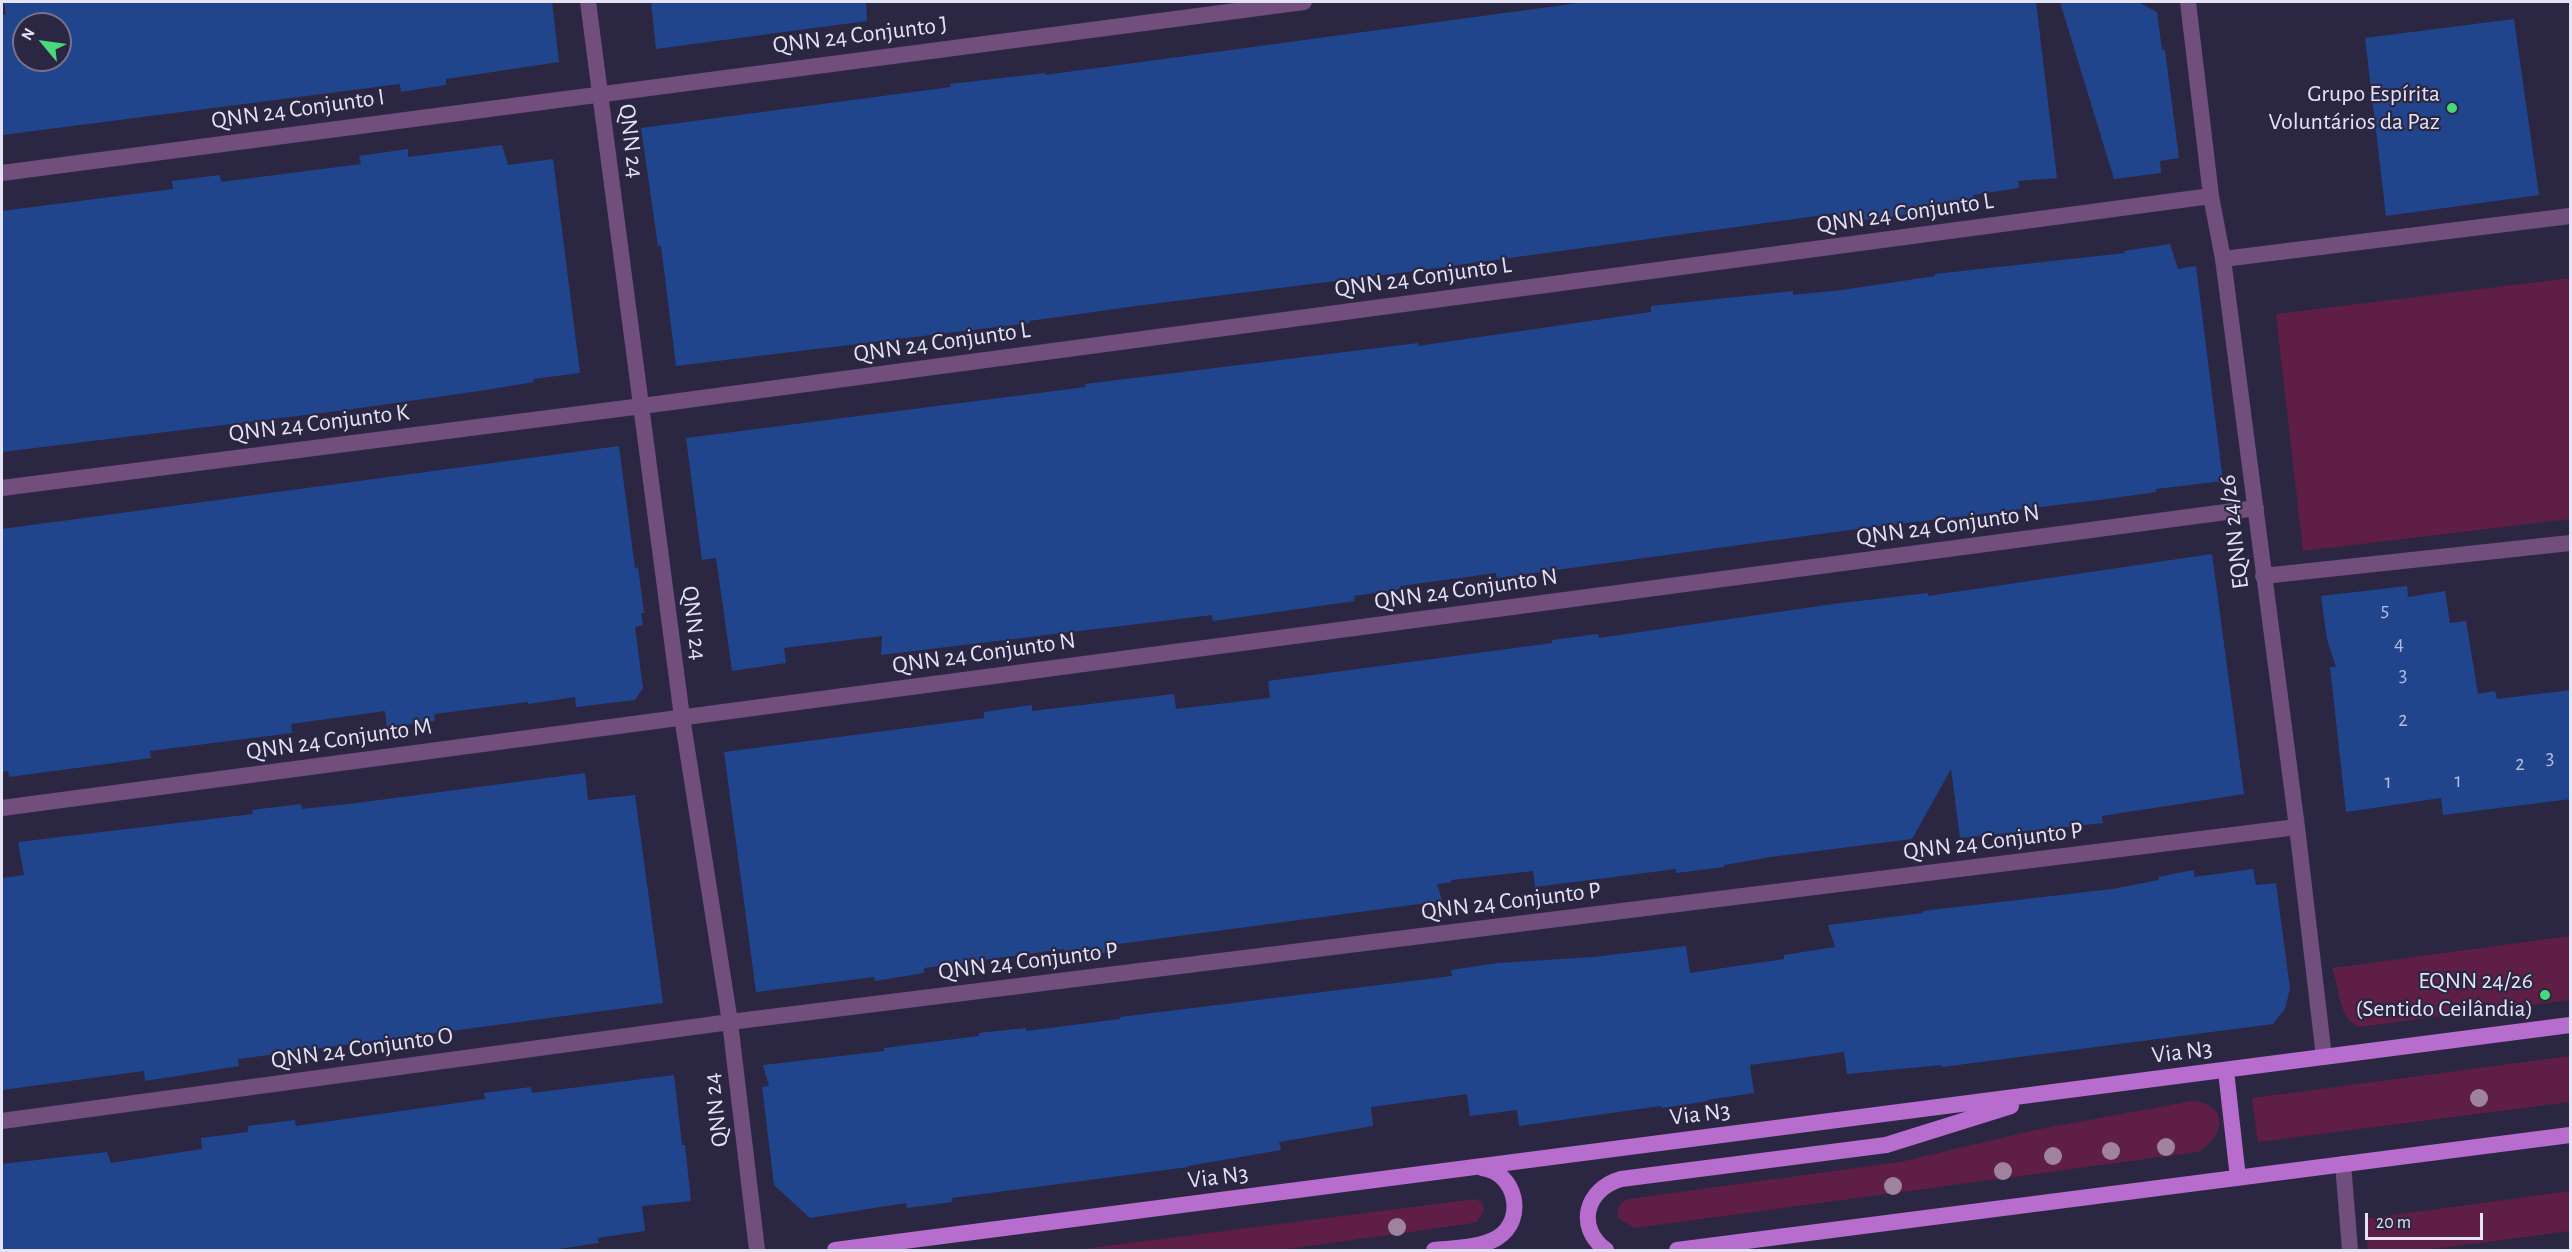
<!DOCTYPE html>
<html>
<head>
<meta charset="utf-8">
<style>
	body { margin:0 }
	#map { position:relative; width:2572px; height:1252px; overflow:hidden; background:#2b2743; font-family:"Alegreya Sans",sans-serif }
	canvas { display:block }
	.frame { position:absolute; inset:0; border:3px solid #e4e2f5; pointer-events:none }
	.north { position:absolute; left:12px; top:12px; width:60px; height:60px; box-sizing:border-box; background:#2b2743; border:2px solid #75728a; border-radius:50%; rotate:299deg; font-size:16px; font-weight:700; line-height:24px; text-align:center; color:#e4e2f5 }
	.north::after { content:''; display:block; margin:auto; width:21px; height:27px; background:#48d779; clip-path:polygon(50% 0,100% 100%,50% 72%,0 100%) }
	.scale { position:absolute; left:2365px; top:1213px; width:118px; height:27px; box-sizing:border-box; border:3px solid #e4e2f5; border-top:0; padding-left:8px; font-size:18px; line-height:21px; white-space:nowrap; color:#e4e2f5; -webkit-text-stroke:4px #2b2743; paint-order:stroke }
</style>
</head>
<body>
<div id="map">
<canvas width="2572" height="1252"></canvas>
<div class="frame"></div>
<div class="north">N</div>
<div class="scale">20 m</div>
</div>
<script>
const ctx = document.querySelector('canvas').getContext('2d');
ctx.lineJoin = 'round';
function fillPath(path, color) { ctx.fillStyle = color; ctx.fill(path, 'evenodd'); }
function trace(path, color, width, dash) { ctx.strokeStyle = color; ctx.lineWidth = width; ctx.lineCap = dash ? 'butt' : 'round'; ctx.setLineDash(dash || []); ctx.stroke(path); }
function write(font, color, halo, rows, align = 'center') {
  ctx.font = font + ' "Alegreya Sans",sans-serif'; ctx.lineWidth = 4.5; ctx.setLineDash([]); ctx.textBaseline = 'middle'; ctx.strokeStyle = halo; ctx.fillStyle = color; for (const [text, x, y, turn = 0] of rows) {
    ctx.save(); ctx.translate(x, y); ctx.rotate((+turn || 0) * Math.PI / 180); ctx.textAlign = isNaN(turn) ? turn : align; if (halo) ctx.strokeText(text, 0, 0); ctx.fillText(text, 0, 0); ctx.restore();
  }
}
fillPath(new Path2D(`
	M 2570,278 L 2570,519 L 2303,551 L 2276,314 Z
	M 2570,936 L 2570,1000 L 2358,1027 C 2337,1015 2340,989 2332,968 Z
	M 2570,1056 L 2570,1102 L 2258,1142 L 2252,1098 Z
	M 2192,1101 C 2230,1104 2225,1137 2198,1152 L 1635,1228 L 1618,1218 C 1617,1208 1619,1204 1628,1199 L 1900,1162 L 2035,1130 Z
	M 2570,1191 L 2570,1231 L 2426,1250 L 2368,1250 L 2364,1219 Z
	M 1476,1199 L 1482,1203 L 1484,1210 L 1477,1222 L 1467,1224 L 1281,1250 L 1074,1250 Z`), '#5e1e46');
fillPath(new Path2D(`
	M 4,2 L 552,2 L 559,62 L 446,79 L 446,85 L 401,92 L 400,84 L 2,135 L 2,15 L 6,14 ZM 24,24 L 60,24 L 60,60 L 24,60 Z
	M 651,2 L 866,2 L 867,21 L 656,49 Z
	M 1586,2 L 2036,2 L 2057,178 L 2018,181 L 2019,188 L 1973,195 L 1975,205 L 1927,212 L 1832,224 L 1831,214 L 1407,272 L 1136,306 L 1029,321 L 1030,323 L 676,366 L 661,246 L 658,246 L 641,128 L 951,87 L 950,84 L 1045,73 L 1045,75 Z
	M 2060,2 L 2138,2 L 2157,12 L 2162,50 L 2165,50 L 2179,158 L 2160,161 L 2161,173 L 2114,179 Z
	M 2514,19 L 2539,195 L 2386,216 L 2365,38 Z
	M 502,145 L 508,165 L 553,159 L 580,373 L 533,379 L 534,382 L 486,390 L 346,410 L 2,452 L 2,211 L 173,189 L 172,181 L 220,175 L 221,182 L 361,164 L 359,156 L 408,149 L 408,157 Z
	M 2170,244 L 2178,269 L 2196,266 L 2223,481 L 2156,489 L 2156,492 L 2107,499 L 1872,527 L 1497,578 L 1496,573 L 1400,586 L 1401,589 L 1354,596 L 1355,601 L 1213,621 L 1212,615 L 881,655 L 882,636 L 784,648 L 786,663 L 732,671 L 716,558 L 702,560 L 686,438 L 1086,387 L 1085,384 L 1418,343 L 1418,346 L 1651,312 L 1651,306 L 1793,291 L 1793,295 L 1842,290 L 1935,276 L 1935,274 L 2125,253 L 2124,251 Z
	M 619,446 L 635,568 L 638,567 L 644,613 L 641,613 L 643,625 L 635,627 L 643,688 L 635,700 L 576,707 L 575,697 L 528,704 L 528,702 L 434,714 L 435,721 L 387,727 L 385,711 L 291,724 L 292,733 L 150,751 L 151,758 L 9,777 L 8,771 L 2,772 L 2,529 Z
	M 2212,554 L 2244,794 L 2102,816 L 2103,823 L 1960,838 L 1951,769 L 1912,839 L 1770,857 L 1724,865 L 1724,867 L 1676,873 L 1676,869 L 1535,887 L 1533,871 L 1451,880 L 1452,882 L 1437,884 L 1442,901 L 1111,945 L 1112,952 L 1064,957 L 1064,949 L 924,968 L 924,973 L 875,981 L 874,977 L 756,992 L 724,752 L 984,718 L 984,712 L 1032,705 L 1032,711 L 1174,694 L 1176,709 L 1270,698 L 1268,681 L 1552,643 L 1552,640 L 1598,634 L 1599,638 L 1833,604 L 1928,593 L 1928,596 Z
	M 2407,586 L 2408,597 L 2445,591 L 2450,623 L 2466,621 L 2478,694 L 2495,691 L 2497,699 L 2571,690 L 2571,799 L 2443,815 L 2441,798 L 2346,812 L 2330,667 L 2336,667 L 2327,639 L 2321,596 Z
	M 585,773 L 588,800 L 635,795 L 663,1003 L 238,1059 L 239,1066 L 145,1081 L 144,1071 L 2,1090 L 2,878 L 24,875 L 18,842 L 253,814 L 252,810 L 301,804 L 302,809 L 349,804 Z
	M 2253,869 L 2256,885 L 2276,883 L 2290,989 L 2285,1009 L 2273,1024 L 1942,1067 L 1942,1065 L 1847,1074 L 1844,1052 L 1750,1065 L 1754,1093 L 1707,1100 L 1708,1101 L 1662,1108 L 1661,1106 L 1519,1126 L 1517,1110 L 1470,1116 L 1467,1094 L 1371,1107 L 1373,1126 L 1279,1142 L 1281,1150 L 1188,1166 L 1188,1167 L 952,1198 L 952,1202 L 907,1208 L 906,1203 L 810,1218 L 774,1185 L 762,1087 L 769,1086 L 763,1065 L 884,1051 L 884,1048 L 979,1036 L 979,1033 L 1026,1028 L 1026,1031 L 1120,1019 L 1120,1017 L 1452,976 L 1451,970 L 1498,963 L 1593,957 L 1686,946 L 1690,973 L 1784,959 L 1784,955 L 1835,947 L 1828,925 L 1923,913 L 1923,911 L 2112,889 L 2159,880 L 2158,877 L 2194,870 L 2194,877 Z
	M 674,1075 L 682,1145 L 685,1145 L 691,1201 L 642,1206 L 645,1231 L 597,1238 L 599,1243 L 545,1251 L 2,1251 L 2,1164 L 107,1152 L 111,1163 L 202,1149 L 201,1138 L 248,1132 L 248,1126 L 295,1120 L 296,1126 L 485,1099 L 484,1093 L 531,1087 L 532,1093 Z`), '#21458c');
trace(new Path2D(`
	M 2343,1164 L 2350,1250`), '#724e7d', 16);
trace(new Path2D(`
	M 588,2 L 682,717 L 730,1022 L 757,1250
	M 2188,2 L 2211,196 L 2223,259 L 2297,827 L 2324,1057
	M 2,173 L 1304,2
	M 2223,259 L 2570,216
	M 2,488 L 642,406 L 2211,196
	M 2263,576 L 2570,543
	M 2,808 L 2256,508
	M 2,1121 L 730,1022 L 2297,827`), '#724e7d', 16);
trace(new Path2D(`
	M 2226,1071 L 2238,1178
	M 835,1250 L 2570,1025
	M 1434,1250 C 1453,1248 1480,1248 1497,1238 C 1527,1220 1516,1172 1482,1168
	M 1606,1250 C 1575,1227 1586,1189 1621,1179 L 1886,1145 L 2011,1106
	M 1677,1250 L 2570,1135`), '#b76dce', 16);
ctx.fillStyle = '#9f839e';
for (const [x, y] of [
	[2479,1098],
	[2166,1147],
	[2111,1151],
	[2053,1156],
	[2003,1171],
	[1893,1186],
	[1397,1227]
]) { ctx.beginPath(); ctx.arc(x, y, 9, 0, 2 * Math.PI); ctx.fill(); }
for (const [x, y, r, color] of [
	[2452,108,6,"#48d779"],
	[2545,995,6,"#48d779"]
]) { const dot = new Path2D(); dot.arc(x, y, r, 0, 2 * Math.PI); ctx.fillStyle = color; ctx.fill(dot); trace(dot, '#2b2743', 2); }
write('21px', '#b3bbdb', null, [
	["5",2385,610],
	["4",2399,644],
	["3",2403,675],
	["2",2403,720],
	["3",2550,758],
	["2",2520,764],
	["1",2458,781],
	["1",2388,782]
]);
write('24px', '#e4e2f5', '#2b2743', [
	["QNN 24 Conjunto J",860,35,-7],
	["QNN 24 Conjunto I",298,109,-8],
	["QNN 24",631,141,83],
	["QNN 24 Conjunto L",1905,213,-8],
	["QNN 24 Conjunto L",1423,277,-8],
	["QNN 24 Conjunto L",942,342,-8],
	["QNN 24 Conjunto K",319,423,-7],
	["QNN 24 Conjunto N",1948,525,-8],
	["EQNN 24/26",2234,532,-97],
	["QNN 24 Conjunto N",1466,589,-8],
	["QNN 24",694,623,83],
	["QNN 24 Conjunto N",984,653,-8],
	["QNN 24 Conjunto M",339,739,-8],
	["QNN 24 Conjunto P",1993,841,-7],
	["QNN 24 Conjunto P",1511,901,-7],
	["QNN 24 Conjunto P",1028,961,-7],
	["QNN 24 Conjunto O",362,1048,-8],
	["Via N3",2182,1052,-7],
	["QNN 24",716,1110,-97],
	["Via N3",1700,1114,-7],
	["Via N3",1218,1177,-7]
]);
write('24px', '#e4e2f5', '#2b2743', [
	["Grupo Espírita",2440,94],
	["Voluntários da Paz",2440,122],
	["EQNN 24/26",2533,981],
	["(Sentido Ceilândia)",2533,1009]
], 'right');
</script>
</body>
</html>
